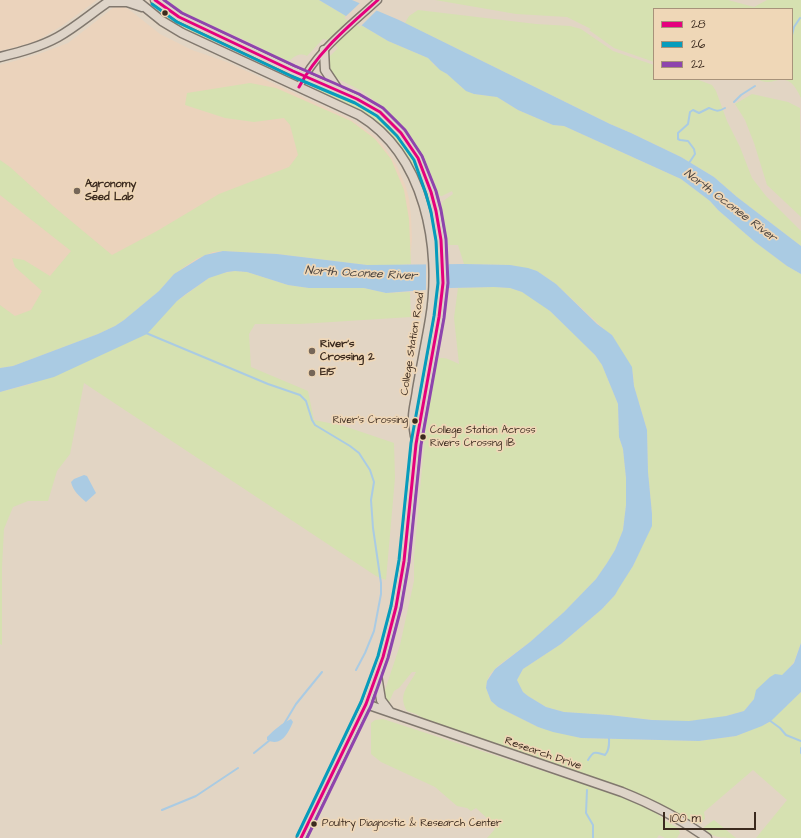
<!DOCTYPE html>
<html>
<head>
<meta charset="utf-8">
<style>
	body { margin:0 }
	#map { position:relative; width:801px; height:838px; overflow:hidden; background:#e2d5c4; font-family:"Architects Daughter",sans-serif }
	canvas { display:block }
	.legend { position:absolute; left:653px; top:8px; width:140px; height:72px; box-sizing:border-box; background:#efd7b7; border:1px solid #a7927a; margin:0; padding:5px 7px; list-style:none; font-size:12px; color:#3b2a1e }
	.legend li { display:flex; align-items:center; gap:8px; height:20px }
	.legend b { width:20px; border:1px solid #a7927a }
	.scale { position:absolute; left:663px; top:812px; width:93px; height:18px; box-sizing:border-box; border:2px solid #3b2a1e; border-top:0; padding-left:5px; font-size:12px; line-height:14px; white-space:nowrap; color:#3b2a1e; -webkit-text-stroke:3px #efd7b7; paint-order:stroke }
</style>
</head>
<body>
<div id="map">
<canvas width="801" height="838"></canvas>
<ul class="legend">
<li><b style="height:5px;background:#e5007d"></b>28</li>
<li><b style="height:5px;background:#069cbc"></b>26</li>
<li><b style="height:5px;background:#8e44ad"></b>22</li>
</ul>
<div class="scale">100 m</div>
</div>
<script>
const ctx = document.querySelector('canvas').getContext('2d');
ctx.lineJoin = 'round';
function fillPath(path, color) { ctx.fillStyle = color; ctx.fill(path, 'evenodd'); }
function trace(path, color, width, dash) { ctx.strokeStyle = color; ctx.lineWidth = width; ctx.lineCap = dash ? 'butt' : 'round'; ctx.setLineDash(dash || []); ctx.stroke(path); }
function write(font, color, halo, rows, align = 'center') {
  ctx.font = font + ' "Architects Daughter",sans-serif'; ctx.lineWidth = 3.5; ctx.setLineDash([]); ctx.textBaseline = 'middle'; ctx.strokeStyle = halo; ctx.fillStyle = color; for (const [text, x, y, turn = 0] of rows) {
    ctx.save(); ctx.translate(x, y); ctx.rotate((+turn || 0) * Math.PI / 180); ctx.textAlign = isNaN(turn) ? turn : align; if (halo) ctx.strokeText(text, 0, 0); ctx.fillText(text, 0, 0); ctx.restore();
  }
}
fillPath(new Path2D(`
	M 0,0 L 97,0 L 63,25 L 35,42 L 0,51 Z
	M 123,6 L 131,11 L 160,34 L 192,50 L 227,62 L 350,119 L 374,136 L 382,144 L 396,164 L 406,187 L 409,199 L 411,216 L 412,239 L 410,264 L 223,251 L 0,368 L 0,65 L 36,55 L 68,43 L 113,8 Z`), '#ebd3bc');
fillPath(new Path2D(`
	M 165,0 L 319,0 L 388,41 L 428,58 L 431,60 L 433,64 L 455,80 L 461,87 L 474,94 L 497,97 L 518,110 L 553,125 L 564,126 L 681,179 L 710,201 L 718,210 L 755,242 L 787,266 L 801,274 L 801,643 L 794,662 L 785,673 L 754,699 L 744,711 L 726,716 L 708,720 L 671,722 L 609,715 L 564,712 L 546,707 L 528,696 L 523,692 L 517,680 L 523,669 L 561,644 L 602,609 L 615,595 L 619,587 L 633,566 L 651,526 L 652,514 L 648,472 L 647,430 L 634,386 L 633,373 L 612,335 L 606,331 L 556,284 L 537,271 L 510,265 L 464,264 L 458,245 L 448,245 L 446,233 L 444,232 L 441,205 L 443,201 L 453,194 L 452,191 L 442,196 L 437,195 C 427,160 413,135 385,111 L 386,110 L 362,91 L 332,76 L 328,71 L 331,68 L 327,66 L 328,58 L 338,48 L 328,40 L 323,39 L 307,56 C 298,52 294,57 288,62 L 260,49 L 260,47 L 191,16 L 173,7 Z
	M 435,0 L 728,0 L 754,7 L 767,0 L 801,0 L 801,98 C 786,64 774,90 758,79 L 792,79 L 792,9 L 654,9 L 654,62 L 614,48 L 589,30 L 591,29 L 567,17 L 516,14 Z
	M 145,2 L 164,16 L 289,73 L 287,74 C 267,64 246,54 225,45 C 217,42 208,40 199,37 C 187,32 150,13 145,2 Z
	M 418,10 L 536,24 L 570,26 L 581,29 L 613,51 L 654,65 L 654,79 L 696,79 L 712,85 L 716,91 L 727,121 L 740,147 L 752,178 L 766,196 L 801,231 L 801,246 L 737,197 L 714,177 L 681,157 L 631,133 L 610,124 L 405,23 L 409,16 Z
	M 250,83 L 276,88 L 351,121 L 375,139 L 391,159 L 404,190 L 409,219 L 411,264 L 386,266 L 367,265 L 277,254 L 223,251 L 213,252 L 196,259 L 174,274 L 159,291 L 124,320 L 115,326 L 98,334 L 13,366 L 0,368 L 0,305 L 15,316 L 31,310 L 42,291 L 15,267 L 12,258 L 24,260 L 50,276 L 71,251 L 0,195 L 0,160 L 10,167 L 53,206 L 112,255 L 157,231 L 219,194 L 289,167 L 298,155 L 290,125 L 284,118 L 254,122 L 225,118 L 185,105 L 187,93 Z
	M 315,85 L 317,85 C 353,101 386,114 409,149 C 415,160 418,173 423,182 L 419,184 L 418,181 L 419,179 L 416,177 C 412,169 409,160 404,152 C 383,119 349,106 315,90 L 314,87 Z
	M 752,94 L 788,102 L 800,108 L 801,217 L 767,185 L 754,143 L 745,120 L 735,104 Z
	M 235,271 L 247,272 L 288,285 L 309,288 L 364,288 L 386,293 L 410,292 L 411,317 L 300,324 L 255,324 L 249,334 L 251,367 L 308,391 L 314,420 L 344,426 L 394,443 L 395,478 L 386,580 L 376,576 L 84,383 L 70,454 L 57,471 L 48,501 L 28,501 L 13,507 L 4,529 L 2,567 L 2,645 L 0,644 L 0,392 L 31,384 L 177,301 L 209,278 L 218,274 Z
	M 494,287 L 510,288 L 522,292 L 535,299 L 550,311 L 581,341 L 595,355 L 602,365 L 618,404 L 619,437 L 623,449 L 626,478 L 626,505 L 623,530 L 615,550 L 607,563 L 596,579 L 564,612 L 530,642 L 499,665 L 490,674 L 487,681 L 486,688 L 491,701 L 498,707 L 538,727 L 581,738 L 699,741 L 736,736 L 768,723 L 801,692 L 801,838 L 756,838 L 787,800 L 753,770 L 704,812 L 705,819 L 699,823 L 694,824 L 653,800 L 627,789 L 432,723 L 416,714 L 407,711 C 397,694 409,686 416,672 L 412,672 L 399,688 L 394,691 L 389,702 L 387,704 L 383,696 L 400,645 L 414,581 L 414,557 L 426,424 L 436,360 C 444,355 451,361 459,364 L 454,318 L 458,288 Z
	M 383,719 L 626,798 L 654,811 L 666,821 L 678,828 L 680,833 L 677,838 L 665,838 L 659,835 L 657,838 L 487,838 L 495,829 L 491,822 L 476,808 L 471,811 L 467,808 L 457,806 L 435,787 L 381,762 L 371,754 L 371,723 L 375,720 Z
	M 714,820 L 736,838 C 724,838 709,838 704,827 Z`), '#d6e1b1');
fillPath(new Path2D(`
	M 319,0 L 352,0 L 399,20 L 610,124 L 631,133 L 681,157 L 714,177 L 737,197 L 801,246 L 801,274 L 787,266 L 755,242 L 718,210 L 710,201 L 681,179 L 564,126 L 553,125 L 518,110 L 497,97 L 474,94 L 466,91 L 447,74 L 440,70 L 428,58 L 388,41 Z
	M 223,251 L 277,254 L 367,265 L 464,264 L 510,265 L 528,268 L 537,271 L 556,284 L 597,324 L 612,335 L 632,367 L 634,386 L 647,430 L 648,472 L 652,514 L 652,526 L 633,566 L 619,588 L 615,595 L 602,609 L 561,644 L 523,669 L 517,680 L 523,692 L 528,696 L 546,707 L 564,712 L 609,715 L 652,720 L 689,721 L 726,716 L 744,711 L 754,699 L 756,690 L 770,677 L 775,674 L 782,675 L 794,663 L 801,643 L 801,692 L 771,721 L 762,726 L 736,736 L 699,741 L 581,738 L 553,732 L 538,727 L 498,707 L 491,701 L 486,688 L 487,681 L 495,669 L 530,642 L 564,612 L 596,579 L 607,563 L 615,550 L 623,530 L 626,505 L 626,478 L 623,449 L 619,437 L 618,404 L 602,365 L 595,355 L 550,311 L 522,292 L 510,288 L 494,287 L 450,288 L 386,293 L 364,288 L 309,288 L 288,285 L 247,272 L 235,271 L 227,272 L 209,278 L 186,294 L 177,301 L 147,334 L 54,377 L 0,392 L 0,368 L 13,366 L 98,334 L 115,326 L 124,320 L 159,291 L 174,274 L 205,255 Z
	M 84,475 L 87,476 L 96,493 L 86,502 C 80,497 73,491 71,482 L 74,479 Z
	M 291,719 L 293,722 C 288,733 282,747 267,740 L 267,737 C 274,730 282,723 291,719 Z`), '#aacbe3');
fillPath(new Path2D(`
	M 361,2 L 378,9 L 360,27 L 344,18 Z
	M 426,262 L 449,262 L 449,290 L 426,293 Z`), '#e2d5c4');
trace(new Path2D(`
	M 792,35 L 794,27 L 800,18
	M 734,102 L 741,95 L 755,86
	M 689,163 L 695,154 L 694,149 L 688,141 L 680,140 L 678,139 L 678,133 L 688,124 L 690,112 L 693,110 L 699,113 L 709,108 C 716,111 718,112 725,108
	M 146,333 L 268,384 L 300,395 L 306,401 L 312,420 L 315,425 L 350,446 L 359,453 L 370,470 L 374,482 L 371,500 L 373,528 L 381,583 L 381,594 L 374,631 L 365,653 L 356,670
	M 769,720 L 780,728 L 786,735 L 801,741
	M 284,724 L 296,704 L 322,672
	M 801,748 L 801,753
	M 254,753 L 270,740
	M 588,760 C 594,750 595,752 605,755 C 610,750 609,743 609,737
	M 587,790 L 586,813 L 593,825 L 593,838
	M 162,810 L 196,796 L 238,768`), '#aacbe3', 2);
const street = new Path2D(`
	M 299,87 C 316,51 349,27 378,0`);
const secondary = new Path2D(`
	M 136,0 L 162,21 L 182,33 L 359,115 C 425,155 442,248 430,319 C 426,343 421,366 417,390 C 416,399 413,409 413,417 C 413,423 414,430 415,436
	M 155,0 L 179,17 L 293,71 L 357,99 L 380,112 L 392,123 L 401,133 L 418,158 L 431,192 L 436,211 L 441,240 L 443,283 L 439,317 L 416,444 L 404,561 L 396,607 L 383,657 L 366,704 L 301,838
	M 108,2 L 127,2 L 142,7
	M 324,50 L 325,70 L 339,91
	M 0,57 C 20,52 40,47 58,37 C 76,27 93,12 111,0
	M 377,675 L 381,700 L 390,712
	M 366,704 L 622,792 C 652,804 680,818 707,838`);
trace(street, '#81786e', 9);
trace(secondary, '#81786e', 11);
trace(street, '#ded4c8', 6);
trace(secondary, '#ded4c8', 8);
trace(new Path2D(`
	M 155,0 L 179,17 L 293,71 L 357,99 L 380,112 L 401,133 L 418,158 L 431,192 L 436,211 L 441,240 L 443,283 L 439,317 L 416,444 L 404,561 L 396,607 L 383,657 L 366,704 L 301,838
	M 299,87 C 318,51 348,27 378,0`), '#e5007d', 3);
trace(new Path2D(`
	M 152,4 L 177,22 L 291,76 L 355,103 L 377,116 L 397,136 L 414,160 L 426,194 L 431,212 L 436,241 L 438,283 L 434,316 L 411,443 L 399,560 L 391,606 L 378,656 L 361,702 L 297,836`), '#069cbc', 3);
trace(new Path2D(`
	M 164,0 L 182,13 L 295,66 L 359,94 L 383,108 L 405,130 L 422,156 L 436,191 L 441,210 L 446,239 L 448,283 L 444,318 L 421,445 L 409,562 L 401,608 L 388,658 L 371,706 L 307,838`), '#8e44ad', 3);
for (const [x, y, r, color] of [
	[165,13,3.5,"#3b2a1e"],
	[77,191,4,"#756658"],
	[312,351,4,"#756658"],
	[312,373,4,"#756658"],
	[415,421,3.5,"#3b2a1e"],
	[423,437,3.5,"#3b2a1e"],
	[314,824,3.5,"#3b2a1e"]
]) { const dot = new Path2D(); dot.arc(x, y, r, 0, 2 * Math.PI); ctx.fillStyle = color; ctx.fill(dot); trace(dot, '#efd7b7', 1.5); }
write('10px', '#3b2a1e', '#efd7b7', [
	["River's Crossing",408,421,"right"],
	["College Station Across",430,431],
	["Rivers Crossng IB",430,444],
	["Poultry Diagnostic & Research Center",322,824]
], 'left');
write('bold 11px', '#3b2a1e', '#efd7b7', [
	["Agronomy",85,185],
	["Seed Lab",85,198],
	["River's",320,345],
	["Crossing 2",320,358],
	["E15",320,373]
], 'left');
write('11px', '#3b2a1e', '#efd7b7', [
	["College Station Road",413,344,-81],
	["Research Drive",543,754,19]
]);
write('italic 12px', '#48423e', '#efd7b7', [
	["North Oconee River",730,206,37],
	["North Oconee River",361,274,3]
]);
</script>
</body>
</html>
